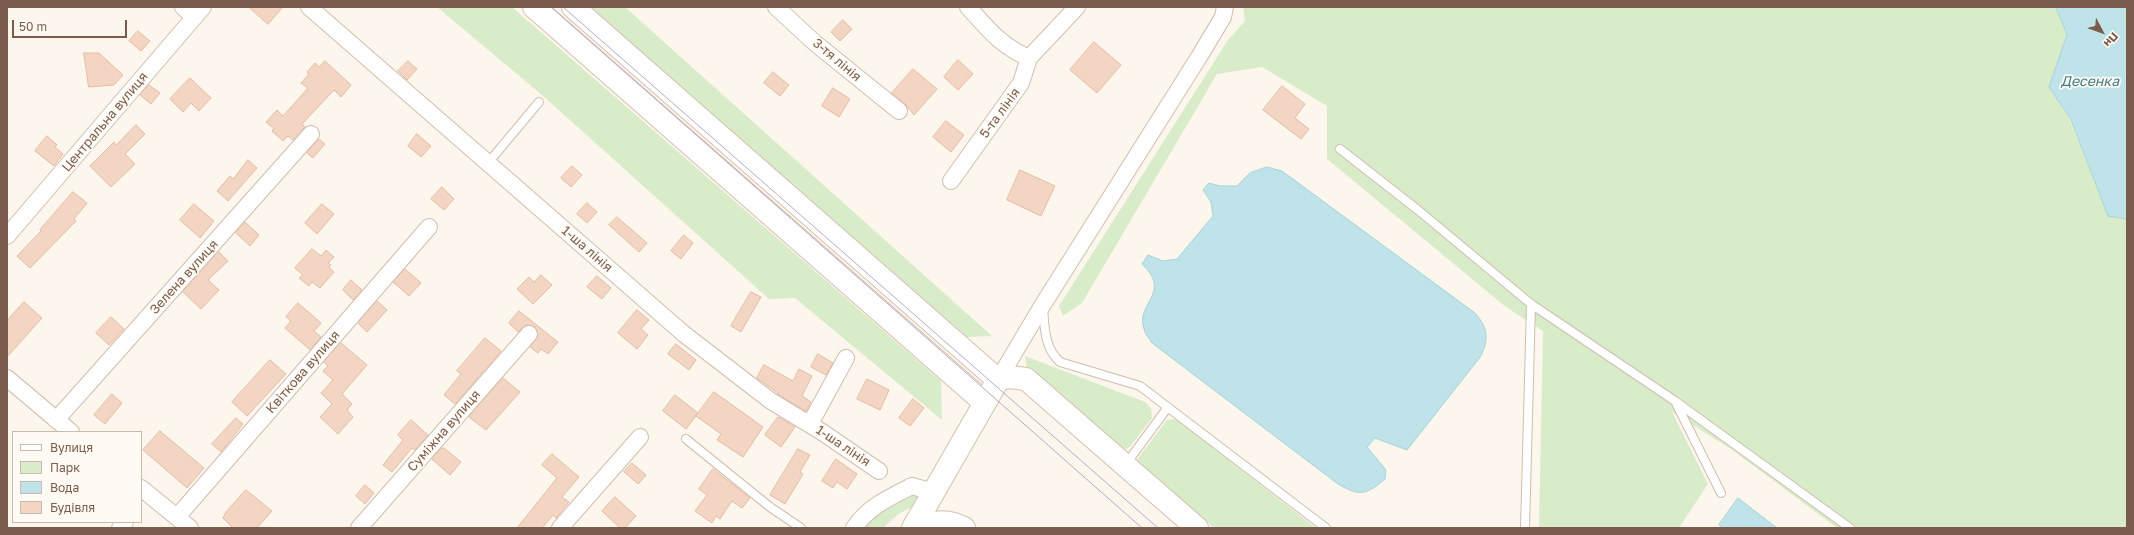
<!DOCTYPE html>
<html>
<head>
<meta charset="utf-8">
<style>
	body { margin:0 }
	#map { position:relative; width:2134px; height:535px; overflow:hidden; background:#fdf6ec; font-family:"Golos Text",sans-serif }
	canvas { display:block }
	.frame { position:absolute; inset:0; border:8px solid #7a5c4d; pointer-events:none }
	.legend { position:absolute; left:12px; top:431px; width:130px; height:92px; box-sizing:border-box; background:#fffaf3; border:1px solid #cabbb1; margin:0; padding:5px 7px; list-style:none; font-size:12px; color:#7a5c4d }
	.legend li { display:flex; align-items:center; gap:8px; height:20px }
	.legend b { width:20px; border:1px solid #cabbb1 }
	.north { position:absolute; left:2082px; top:12px; width:40px; height:40px; -webkit-text-stroke:3px #fffaf3; paint-order:stroke; rotate:131deg; font-size:11px; font-weight:700; line-height:16px; text-align:center; color:#7a5c4d }
	.north::after { content:''; display:block; margin:auto; width:14px; height:18px; background:#7a5c4d; clip-path:polygon(50% 0,100% 100%,50% 72%,0 100%) }
	.scale { position:absolute; left:12px; top:20px; width:115px; height:18px; box-sizing:border-box; border:2px solid #7a5c4d; border-top:0; padding-left:5px; font-size:12px; line-height:14px; white-space:nowrap; color:#7a5c4d; -webkit-text-stroke:3px #fffaf3; paint-order:stroke }
</style>
</head>
<body>
<div id="map">
<canvas width="2134" height="535"></canvas>
<div class="frame"></div>
<ul class="legend">
<li><b style="height:5px;background:#fff"></b>Вулиця</li>
<li><b style="height:11px;background:#d8ecc9"></b>Парк</li>
<li><b style="height:11px;background:#bfe3e8"></b>Вода</li>
<li><b style="height:11px;background:#f3d5c3"></b>Будівля</li>
</ul>
<div class="north">Пн</div>
<div class="scale">50 m</div>
</div>
<script>
const ctx = document.querySelector('canvas').getContext('2d');
ctx.lineJoin = 'round';
function fillPath(path, color) { ctx.fillStyle = color; ctx.fill(path, 'evenodd'); }
function trace(path, color, width, dash) { ctx.strokeStyle = color; ctx.lineWidth = width; ctx.lineCap = dash ? 'butt' : 'round'; ctx.setLineDash(dash || []); ctx.stroke(path); }
function write(font, color, halo, rows, align = 'center') {
  ctx.font = font + ' "Golos Text",sans-serif'; ctx.lineWidth = 3.5; ctx.setLineDash([]); ctx.textBaseline = 'middle'; ctx.strokeStyle = halo; ctx.fillStyle = color; for (const [text, x, y, turn = 0] of rows) {
    ctx.save(); ctx.translate(x, y); ctx.rotate((+turn || 0) * Math.PI / 180); ctx.textAlign = isNaN(turn) ? turn : align; if (halo) ctx.strokeText(text, 0, 0); ctx.fillText(text, 0, 0); ctx.restore();
  }
}
fillPath(new Path2D(`
	M 437,7 L 512,7 L 941,381 L 942,420 L 795,298 L 769,299 L 542,95 Z
	M 589,7 L 625,7 L 992,336 L 967,337 Z
	M 1243,7 L 2056,7 L 2067,35 L 2049,87 L 2070,120 L 2108,216 L 2127,219 L 2127,528 L 1837,528 L 1731,449 L 1672,412 L 1708,484 L 1679,528 L 1539,528 L 1543,331 L 1506,307 L 1327,159 L 1327,106 L 1262,67 L 1217,74 L 1082,303 L 1063,316 L 1059,306 L 1228,40 L 1245,21 Z
	M 1025,356 L 1145,402 L 1151,408 L 1152,418 L 1130,447 L 1124,450 L 1027,369 Z
	M 1176,419 L 1316,528 L 1214,528 L 1136,461 L 1167,420 Z
	M 907,494 L 922,495 L 921,504 C 906,509 894,515 884,528 L 858,528 Z`), '#d8ecc9');
const water = new Path2D(`
	M 2056,7 L 2127,7 L 2127,219 L 2108,216 L 2071,120 L 2049,87 L 2067,35 Z
	M 1267,167 L 1282,171 L 1475,313 C 1488,328 1489,338 1481,356 L 1407,450 L 1375,438 L 1367,447 L 1386,470 L 1385,479 C 1365,496 1359,496 1338,484 L 1152,343 C 1149,338 1145,334 1144,329 C 1135,303 1173,293 1142,264 L 1148,255 L 1163,261 L 1177,259 L 1213,216 L 1211,202 L 1203,190 L 1209,183 L 1220,186 L 1237,186 L 1250,173 Z
	M 1738,498 L 1777,528 L 1723,528 L 1719,525 Z`);
fillPath(water, '#bfe3e8');
trace(water, '#a5d3da', 1);
const building = new Path2D(`
	M 249,7 L 283,7 L 268,24 Z
	M 843,20 L 852,29 L 840,41 L 831,32 Z
	M 138,31 L 150,41 L 141,51 L 129,41 Z
	M 1094,42 L 1121,65 L 1097,93 L 1070,70 Z
	M 84,53 L 99,53 L 123,75 L 114,85 L 89,87 Z
	M 958,60 L 973,74 L 958,90 L 944,77 Z
	M 325,61 L 351,85 L 341,97 L 334,90 L 302,124 L 305,127 L 293,140 L 288,136 L 283,141 L 272,131 L 274,129 L 266,122 L 277,110 L 283,116 L 308,88 L 301,83 L 309,74 L 307,72 L 315,63 L 319,67 Z
	M 408,61 L 417,69 L 407,80 L 398,71 Z
	M 913,69 L 937,89 L 914,115 L 905,104 L 892,93 Z
	M 773,72 L 789,85 L 780,96 L 764,83 Z
	M 190,78 L 211,98 L 199,111 L 191,103 L 183,112 L 170,99 Z
	M 149,85 L 160,93 L 151,104 L 140,95 Z
	M 1282,86 L 1305,104 L 1295,118 L 1309,129 L 1301,139 L 1263,110 Z
	M 833,88 L 850,99 L 839,117 L 822,106 Z
	M 946,121 L 964,135 L 951,152 L 933,137 Z
	M 136,125 L 145,134 L 125,154 L 135,164 L 111,187 L 90,166 L 114,142 L 116,145 Z
	M 417,134 L 431,146 L 421,157 L 408,146 Z
	M 47,136 L 57,145 L 55,147 L 63,154 L 54,166 L 35,151 Z
	M 319,139 L 325,144 L 313,158 L 307,153 Z
	M 248,160 L 257,168 L 228,201 L 217,191 L 230,176 L 233,179 Z
	M 572,166 L 582,175 L 571,187 L 561,178 Z
	M 1020,170 L 1055,186 L 1041,216 L 1007,200 Z
	M 442,187 L 454,199 L 444,210 L 431,199 Z
	M 73,192 L 87,203 L 74,219 L 76,221 L 30,268 L 17,256 L 41,231 L 40,230 Z
	M 587,203 L 597,212 L 587,223 L 577,214 Z
	M 194,204 L 214,221 L 200,238 L 180,220 Z
	M 322,204 L 334,214 L 317,234 L 305,223 Z
	M 617,217 L 647,243 L 639,252 L 609,225 Z
	M 245,222 L 259,235 L 250,246 L 236,233 Z
	M 684,235 L 693,243 L 681,259 L 671,251 Z
	M 312,249 L 321,256 L 326,250 L 334,257 L 328,263 L 331,265 L 329,267 L 334,272 L 320,288 L 312,282 L 309,286 L 299,278 L 303,275 L 295,268 Z
	M 219,252 L 228,261 L 208,280 L 219,290 L 201,309 L 183,292 Z
	M 405,269 L 421,283 L 409,296 L 393,282 Z
	M 541,275 L 552,285 L 533,304 L 517,289 L 529,277 L 534,282 Z
	M 597,276 L 611,288 L 602,299 L 587,287 Z
	M 351,280 L 362,290 L 353,300 L 343,290 Z
	M 751,292 L 761,297 L 741,332 L 731,326 Z
	M 377,301 L 387,310 L 367,332 L 358,323 Z
	M 24,302 L 42,318 L 7,357 L 7,321 Z
	M 298,303 L 321,323 L 314,331 L 321,337 L 310,350 L 285,328 L 291,321 L 286,317 Z
	M 637,310 L 649,320 L 641,329 L 648,335 L 637,349 L 618,333 Z
	M 519,311 L 558,342 L 548,354 L 541,349 L 538,353 L 530,347 L 538,336 L 535,327 L 526,325 L 518,332 L 509,323 Z
	M 111,317 L 124,329 L 109,345 L 96,333 Z
	M 485,338 L 501,351 L 455,404 L 444,395 L 461,374 L 457,371 Z
	M 341,343 L 367,365 L 342,394 L 352,404 L 347,410 L 353,417 L 338,434 L 320,417 L 332,404 L 321,393 L 333,380 L 323,371 L 328,366 L 324,362 Z
	M 676,344 L 696,360 L 689,370 L 668,354 Z
	M 818,354 L 833,363 L 826,375 L 811,367 Z
	M 270,360 L 286,374 L 247,416 L 232,402 Z
	M 764,365 L 793,381 L 799,369 L 812,376 L 802,396 L 811,402 L 806,411 L 777,394 L 778,393 L 757,378 Z
	M 503,378 L 520,392 L 486,430 L 469,417 Z
	M 867,379 L 889,390 L 880,410 L 857,399 Z
	M 714,392 L 763,427 L 743,457 L 717,440 L 721,434 L 696,416 Z
	M 112,394 L 122,403 L 105,424 L 94,415 Z
	M 675,395 L 698,413 L 686,429 L 663,411 Z
	M 913,399 L 924,408 L 910,426 L 899,418 Z
	M 778,417 L 795,427 L 781,447 L 765,435 Z
	M 236,418 L 243,424 L 221,452 L 212,444 Z
	M 411,420 L 428,435 L 415,450 L 412,448 L 392,472 L 383,465 L 403,440 L 398,435 Z
	M 160,431 L 204,468 L 187,488 L 143,450 Z
	M 442,448 L 444,448 L 461,462 L 450,475 L 432,459 Z
	M 798,449 L 810,455 L 800,472 L 803,474 L 785,504 L 770,495 Z
	M 552,454 L 579,477 L 562,497 L 569,502 L 556,518 L 553,515 L 542,528 L 517,528 L 557,478 L 542,465 Z
	M 836,459 L 857,474 L 847,489 L 837,482 L 833,488 L 822,481 Z
	M 632,463 L 646,475 L 638,484 L 624,472 Z
	M 713,469 L 750,498 L 742,508 L 732,501 L 720,519 L 716,516 L 712,523 L 695,511 L 707,495 L 699,489 Z
	M 365,485 L 374,493 L 365,504 L 356,496 Z
	M 246,490 L 272,511 L 257,528 L 233,528 L 223,518 L 226,512 Z
	M 615,497 L 636,516 L 625,528 L 620,528 L 602,511 Z`);
fillPath(building, '#f3d5c3');
trace(building, '#e6bba3', 1);
const lane = new Path2D(`
	M 1340,149 L 1418,210 L 1531,304 L 1675,401 L 1850,528
	M 488,163 L 539,102
	M 1043,309 C 1045,329 1044,347 1060,362 L 1140,386 L 1326,528
	M 1676,403 L 1721,493
	M 686,439 L 770,507 L 801,528
	M 1126,464 L 1168,407
	M 1525,528 L 1531,304`);
const street = new Path2D(`
	M 183,7 L 194,17
	M 309,7 L 684,334 L 771,401 L 822,432 L 879,471
	M 776,7 L 815,43 L 899,111
	M 968,7 C 988,29 1001,46 1029,58
	M 951,181 L 1021,83 L 1029,58 L 1077,7
	M 7,236 L 203,7
	M 7,378 L 71,432
	M 998,380 L 1042,306 L 1199,57 L 1223,17 L 1225,7
	M 56,420 L 311,134
	M 810,424 L 846,358
	M 141,488 L 190,528
	M 177,517 L 429,227
	M 120,528 L 125,522
	M 359,528 L 529,334
	M 560,528 L 640,437
	M 854,528 C 868,507 890,497 912,486 L 933,492`);
const secondary = new Path2D(`
	M 534,7 L 985,403
	M 573,7 L 998,380
	M 913,528 L 998,380 L 1009,377 L 1026,379 L 1197,528
	M 922,528 C 936,520 950,521 964,528`);
trace(lane, '#d1beb0', 10);
trace(street, '#d1beb0', 18);
trace(secondary, '#d6c0b0', 24);
trace(lane, '#fff', 8);
trace(street, '#fff', 16);
trace(secondary, '#fff', 22);
trace(new Path2D(`
	M 551,7 L 1142,528
	M 563,7 L 1158,528`), '#b9a8c9', 1);
write('13px', '#7a5c4d', '#fffaf3', [
	["3-тя лінія",837,60,40],
	["5-та лінія",1000,113,-54],
	["Центральна вулиця",105,122,-50],
	["1-ша лінія",587,249,41],
	["Зелена вулиця",184,277,-48],
	["Квіткова вулиця",303,372,-49],
	["Суміжна вулиця",444,431,-49],
	["1-ша лінія",843,446,34]
]);
write('italic 14px', '#437c86', '#fffaf3', [
	["Десенка",2090,82]
]);
</script>
</body>
</html>
